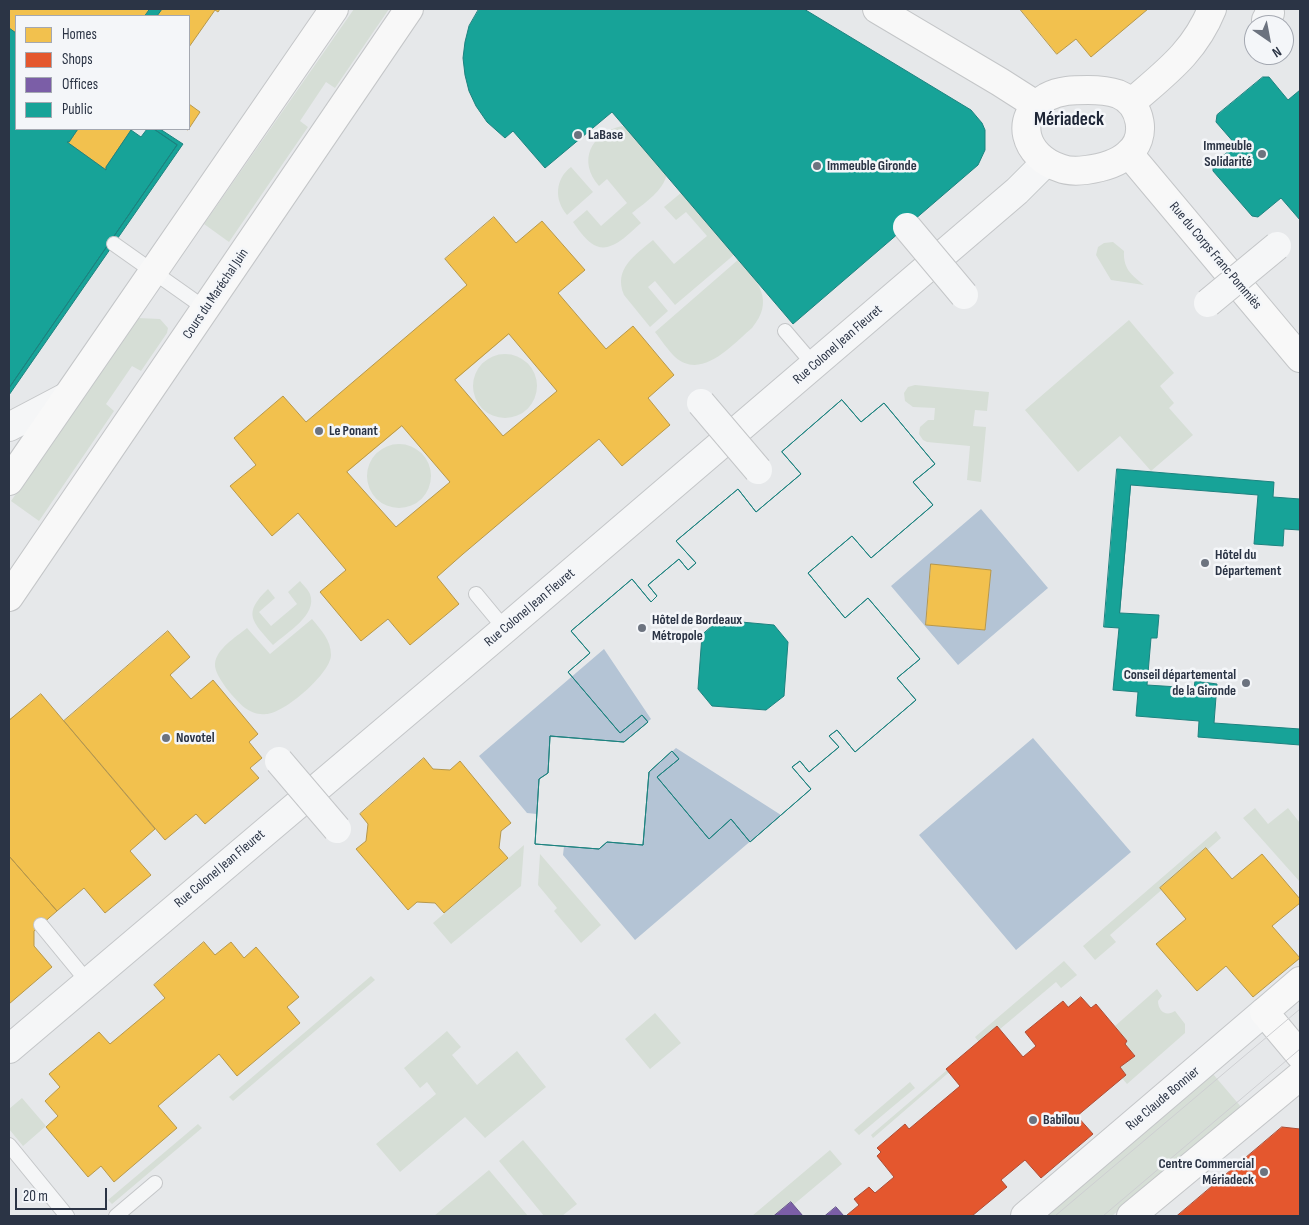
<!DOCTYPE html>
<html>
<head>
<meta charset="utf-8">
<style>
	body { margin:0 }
	#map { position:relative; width:1309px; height:1225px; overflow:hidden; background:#e6e8ea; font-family:"Sofia Sans Condensed",sans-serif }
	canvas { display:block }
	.frame { position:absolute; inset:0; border:10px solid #2b3445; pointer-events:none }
	.legend { position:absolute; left:15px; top:15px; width:175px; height:115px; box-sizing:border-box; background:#f4f6f9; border:1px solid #a4a8b1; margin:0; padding:6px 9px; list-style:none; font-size:15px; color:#2b3445 }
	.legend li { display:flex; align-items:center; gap:10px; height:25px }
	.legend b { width:25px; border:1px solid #a4a8b1 }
	.north { position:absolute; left:1244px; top:15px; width:50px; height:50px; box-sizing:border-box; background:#f4f6f9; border:1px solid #a4a8b1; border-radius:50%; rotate:147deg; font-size:14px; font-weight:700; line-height:20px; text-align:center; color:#2b3445 }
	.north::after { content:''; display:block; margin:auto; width:18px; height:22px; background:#6c737f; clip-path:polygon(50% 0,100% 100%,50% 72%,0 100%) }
	.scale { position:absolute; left:15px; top:1188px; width:92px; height:22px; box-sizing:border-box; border:2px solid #2b3445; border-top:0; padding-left:6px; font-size:15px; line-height:18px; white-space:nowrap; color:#2b3445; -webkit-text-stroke:4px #f4f6f9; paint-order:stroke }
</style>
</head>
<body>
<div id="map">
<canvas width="1309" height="1225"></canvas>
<div class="frame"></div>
<ul class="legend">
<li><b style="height:14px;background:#f2c14e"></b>Homes</li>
<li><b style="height:14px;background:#e4572e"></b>Shops</li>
<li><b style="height:14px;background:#7b5ea7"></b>Offices</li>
<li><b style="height:14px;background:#17a398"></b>Public</li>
</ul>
<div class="north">N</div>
<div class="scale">20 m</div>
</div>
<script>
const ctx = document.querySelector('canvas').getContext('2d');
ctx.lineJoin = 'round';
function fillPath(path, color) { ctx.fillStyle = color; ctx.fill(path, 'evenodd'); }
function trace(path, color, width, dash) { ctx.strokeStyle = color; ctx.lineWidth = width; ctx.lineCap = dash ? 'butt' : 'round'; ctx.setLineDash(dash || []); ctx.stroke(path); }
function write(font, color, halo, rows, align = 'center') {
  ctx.font = font + ' "Sofia Sans Condensed",sans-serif'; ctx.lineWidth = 5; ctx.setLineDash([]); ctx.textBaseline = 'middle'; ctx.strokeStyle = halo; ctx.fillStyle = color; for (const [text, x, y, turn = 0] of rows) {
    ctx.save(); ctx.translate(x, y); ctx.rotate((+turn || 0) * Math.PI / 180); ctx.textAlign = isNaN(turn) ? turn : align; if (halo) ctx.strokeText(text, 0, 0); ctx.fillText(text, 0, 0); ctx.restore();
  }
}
fillPath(new Path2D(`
	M 354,9 L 389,9 L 335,88 L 326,82 L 300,121 L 308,127 L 229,242 L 204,224 Z
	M 622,126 L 627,127 L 667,174 C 663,191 646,202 632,213 L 641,223 C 628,234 609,257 591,243 C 584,238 578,229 573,222 L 587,210 L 601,226 L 627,203 L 607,179 L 599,186 C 577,161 591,133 622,126 Z
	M 571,167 L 593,192 L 567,215 C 554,200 555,179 571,167 Z
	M 682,192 L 735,254 L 675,305 L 655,281 L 648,287 L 668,311 L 650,327 L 624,295 C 613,269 635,255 653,240 L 674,264 L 707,236 L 686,212 L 676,220 L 664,207 Z
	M 1113,242 L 1124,251 C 1123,268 1131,275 1144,285 L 1111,280 L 1096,255 L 1098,247 L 1104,243 Z
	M 739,259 C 758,282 775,300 752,328 C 733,344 702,381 675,357 C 668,350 661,340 655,332 Z
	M 138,318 L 160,319 L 168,328 L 167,333 L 141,371 L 132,366 L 106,404 L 114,411 L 39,521 L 11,501 Z
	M 1129,320 L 1174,373 L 1160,386 L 1174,403 L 1169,408 L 1193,435 L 1151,471 L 1120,436 L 1078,472 L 1025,410 Z
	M473 386a32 32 0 1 1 64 0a32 32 0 1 1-64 0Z
	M 915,385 L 989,392 L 987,411 L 975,410 L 973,426 L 986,427 L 981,482 L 967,480 L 970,446 L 927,442 L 923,440 L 919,434 L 920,427 L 928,420 L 934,420 L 935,408 L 913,407 L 905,401 L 904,393 L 908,387 Z
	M367 476a32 32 0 1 1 64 0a32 32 0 1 1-64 0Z
	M 300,581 C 303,585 308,589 310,594 C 318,615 286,633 273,645 C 252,621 242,614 268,589 L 275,598 L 259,612 L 271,626 L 297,604 L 288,592 Z
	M 312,619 C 321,630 331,640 331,655 C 331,673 284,714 266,714 C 258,715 251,712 245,708 C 236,701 214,676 215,664 C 216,649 236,637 247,628 L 270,654 Z
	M 1255,808 L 1268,824 L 1288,808 L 1300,823 L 1300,882 L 1243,818 Z
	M 1216,831 L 1221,838 L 1110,935 L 1116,942 L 1095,960 L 1083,946 Z
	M 524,845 L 521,886 L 451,944 L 433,923 Z
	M 540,854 L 601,925 L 581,943 L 554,911 L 557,908 L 538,885 Z
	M 1064,961 L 1077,975 L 1061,988 L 1056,982 L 981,1045 L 975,1037 Z
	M 371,976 L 375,980 L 233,1101 L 229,1097 Z
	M 1157,989 L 1162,996 L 1158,1001 C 1158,1011 1166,1017 1175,1011 L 1185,1024 L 1185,1033 L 1127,1084 L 1122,1078 L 1126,1074 L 1120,1067 L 1135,1055 L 1125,1044 L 1127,1041 L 1115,1026 Z
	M 655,1013 L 681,1043 L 650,1069 L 625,1039 Z
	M 447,1031 L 461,1047 L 452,1055 L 477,1085 L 517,1051 L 546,1087 L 485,1138 L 465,1117 L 400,1172 L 376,1144 L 436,1094 L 427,1082 L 420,1088 L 404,1068 Z
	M 967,1053 L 969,1055 L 873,1138 L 871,1135 Z
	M 1213,1074 L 1242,1108 L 1112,1216 L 1045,1216 Z
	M 910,1082 L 915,1088 L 859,1135 L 854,1130 Z
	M 22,1098 L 46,1126 L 23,1146 L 9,1129 L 9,1109 Z
	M 198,1124 L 202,1128 L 112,1204 L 108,1200 Z
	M 523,1140 L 577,1204 L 562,1216 L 544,1216 L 499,1161 Z
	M 830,1150 L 842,1164 L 780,1216 L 752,1216 Z
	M 489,1170 L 528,1216 L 434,1216 Z`), '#d6ded6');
fillPath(new Path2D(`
	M 981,509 L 1048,588 L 958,665 L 891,586 ZM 931,565 L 991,570 L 985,630 L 926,625 Z
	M 604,649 L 651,719 L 624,742 L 550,737 L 548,773 L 539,779 L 537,814 L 527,813 L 479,756 Z
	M 1033,738 L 1131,852 L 1016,950 L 919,835 Z
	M 676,748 L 781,815 L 635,940 L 563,855 L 564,846 L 599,849 L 607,842 L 643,845 L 649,772 Z`), '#b4c4d5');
const homes = new Path2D(`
	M 9,9 L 150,9 L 145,16 L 16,16 L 16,33 L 9,28 Z
	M 162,9 L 220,9 L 218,12 L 215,10 L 189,47 L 189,16 L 157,16 Z
	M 1020,9 L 1148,9 L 1091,57 L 1076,39 L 1057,54 Z
	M 189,104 L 200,112 L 188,130 L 186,129 L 189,129 Z
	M 78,129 L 132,129 L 106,167 L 106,170 L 67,142 L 69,142 Z
	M 494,217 L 516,243 L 542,221 L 585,270 L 558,293 L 606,349 L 633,326 L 674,375 L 648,398 L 670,425 L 622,466 L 599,439 L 463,554 L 437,577 L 459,604 L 410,645 L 388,619 L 361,641 L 320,592 L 346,570 L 298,513 L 272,536 L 230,486 L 256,465 L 234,438 L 283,396 L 306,422 L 467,285 L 445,259 ZM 509,334 L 557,391 L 503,436 L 455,380 ZM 402,426 L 450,482 L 396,527 L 347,472 Z
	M 931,564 L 991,570 L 985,630 L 926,625 Z
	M 168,631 L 190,657 L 170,675 L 191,699 L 213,680 L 258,734 L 249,742 L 262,758 L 250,768 L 259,778 L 205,824 L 196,814 L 165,840 L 64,721 Z
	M 41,694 L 155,829 L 130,851 L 151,875 L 105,913 L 84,888 L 57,911 L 9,856 L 9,717 L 10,719 Z
	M 424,758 L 433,769 L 450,770 L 460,761 L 511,823 L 501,831 L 499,848 L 508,858 L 444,913 L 435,903 L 417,902 L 408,910 L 356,849 L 366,841 L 368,824 L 360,814 Z
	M 1206,848 L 1232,879 L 1262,854 L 1300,899 L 1300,903 L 1272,926 L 1300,958 L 1253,997 L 1226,966 L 1197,991 L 1156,944 L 1186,919 L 1160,888 Z
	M 9,856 L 57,911 L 34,931 L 34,946 L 52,967 L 9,1004 Z
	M 204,942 L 215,955 L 231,942 L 244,958 L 256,947 L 299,997 L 287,1007 L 300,1023 L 237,1076 L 219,1054 L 158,1106 L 177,1128 L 114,1182 L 101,1166 L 88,1177 L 46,1127 L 58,1116 L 45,1101 L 60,1087 L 49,1074 L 99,1032 L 110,1044 L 165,998 L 154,985 Z`);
fillPath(homes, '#f2c14e');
trace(homes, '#b6974b', 1);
const shops = new Path2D(`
	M 1081,997 L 1091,1008 L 1096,1004 L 1127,1041 L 1125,1044 L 1135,1056 L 1120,1067 L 1126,1075 L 1077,1116 L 1093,1134 L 1041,1178 L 1025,1160 L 1001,1180 L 1007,1187 L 972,1216 L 848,1216 L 847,1215 L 859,1205 L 854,1199 L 869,1187 L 875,1193 L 894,1177 L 877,1156 L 881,1152 L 877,1148 L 905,1124 L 909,1129 L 960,1086 L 946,1069 L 997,1026 L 1023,1057 L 1036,1046 L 1025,1032 L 1063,1001 L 1068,1007 Z
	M 1282,1127 L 1300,1129 L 1300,1216 L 1177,1216 Z`);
fillPath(shops, '#e4572e');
trace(shops, '#ac4c35', 1);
const offices = new Path2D(`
	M 791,1202 L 803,1216 L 774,1216 Z
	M 836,1207 L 844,1216 L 825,1216 Z`);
fillPath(offices, '#7b5ea7');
trace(offices, '#63518a', 1);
const public = new Path2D(`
	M 150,9 L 162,9 L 157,16 L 145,16 Z
	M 479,9 L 804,9 L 971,110 L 982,123 L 985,130 L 985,150 L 978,165 L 793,324 L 612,112 L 545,168 L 513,131 L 505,138 L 487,122 L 476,106 L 469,91 L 465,75 L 463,58 L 465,42 L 469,26 Z
	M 9,28 L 16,33 L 16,129 L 78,129 L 69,142 L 67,142 L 106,170 L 106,167 L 131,130 L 141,137 L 147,129 L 154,129 L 177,145 L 9,388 Z
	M 1263,77 L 1269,77 L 1288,100 L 1300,90 L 1300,220 L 1281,198 L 1258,217 L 1252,216 L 1213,171 L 1213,164 L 1236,145 L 1216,122 L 1217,115 Z
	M 154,129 L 160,129 L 183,144 L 9,395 L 9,388 L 177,145 Z
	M 842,400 L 861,422 L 884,403 L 935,464 L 913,482 L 933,505 L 871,558 L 852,536 L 808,573 L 845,618 L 868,598 L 920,659 L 897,678 L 916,700 L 855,752 L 837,730 L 829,736 L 839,747 L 809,772 L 800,761 L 792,767 L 811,789 L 750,842 L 731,819 L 709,839 L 657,777 L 679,759 L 672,751 L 649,772 L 643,845 L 607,842 L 599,849 L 535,844 L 539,779 L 548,773 L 550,736 L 624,742 L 648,722 L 642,715 L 620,733 L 568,672 L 590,653 L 571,631 L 632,579 L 651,602 L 657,596 L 648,585 L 679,559 L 688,570 L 696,563 L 676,541 L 738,489 L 756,512 L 801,474 L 782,452 ZM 719,620 L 774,625 L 788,642 L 784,696 L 766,710 L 712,706 L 698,689 L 702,635 Z
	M 842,400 L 861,422 L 884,403 L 935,464 L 913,482 L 933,505 L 871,558 L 852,536 L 808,573 L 845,618 L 868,598 L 920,659 L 897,678 L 916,700 L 855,752 L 837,730 L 829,736 L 839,747 L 809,772 L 800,761 L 792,767 L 811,789 L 750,842 L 731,819 L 709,839 L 657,777 L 679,759 L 672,751 L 649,772 L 643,845 L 607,842 L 599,849 L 535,844 L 539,779 L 548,773 L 550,736 L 624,742 L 648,722 L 642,715 L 620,733 L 568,672 L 590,653 L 571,631 L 632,579 L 651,602 L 657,596 L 648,585 L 679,559 L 688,570 L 696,563 L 676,541 L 738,489 L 756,512 L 801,474 L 782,452 Z
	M 1117,469 L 1274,482 L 1273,497 L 1300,499 L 1300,745 L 1198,737 L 1199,721 L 1136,716 L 1138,692 L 1113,690 L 1119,628 L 1104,627 Z
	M 1131,485 L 1258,495 L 1254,544 L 1283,546 L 1284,529 L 1300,530 L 1300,729 L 1214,723 L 1217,684 L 1195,681 L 1194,688 L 1147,685 L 1151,638 L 1157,638 L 1159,615 L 1120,613 Z`);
fillPath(public, '#17a398');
trace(public, '#1d827f', 1);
const lane = new Path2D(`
	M 114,244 L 206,309
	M 785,331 L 814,365
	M 476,594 L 505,629
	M 41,925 L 87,981
	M 9,1145 L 67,1216
	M 116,1216 L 155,1183`);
const street = new Path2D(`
	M 1266,20 L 1270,13 L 1269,9
	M 9,427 L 66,397
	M 9,1049 L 505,629 L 1017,191 L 1046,162
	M 1025,1216 L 1264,1012`);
const secondary = new Path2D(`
	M 877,9 L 1000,82 L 1036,105
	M 1088,90 C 1098,90 1109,91 1118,94 C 1142,104 1148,138 1128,154 C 1117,164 1101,168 1086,170 C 1078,171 1067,171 1060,168 C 1025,157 1012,117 1047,97 C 1060,90 1074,90 1088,90 Z
	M 1131,103 C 1165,73 1194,53 1212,9
	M 1129,154 L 1300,358
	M 9,481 L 334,9
	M 9,597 L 409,9
	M 1300,981 L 1264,1012 L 1300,1055
	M 1131,1216 L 1300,1076`);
trace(lane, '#c4c6c8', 16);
trace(street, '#c4c6c8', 30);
trace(secondary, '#c4c6c8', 30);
trace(lane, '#f5f6f7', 14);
trace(street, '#f5f6f7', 28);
trace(secondary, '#f8f8f8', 28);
trace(new Path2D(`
	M 1055,1216 L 1300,1009
	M 1103,1216 L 1300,1049`), '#cecfd2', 1);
const streetBridge = new Path2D(`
	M 907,227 L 964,295
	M 1208,303 L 1277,246
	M 701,403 L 758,470
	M 279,761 L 337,829`);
trace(streetBridge, '#c4c6c8', 30, []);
trace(streetBridge, '#f5f6f7', 28);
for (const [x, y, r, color] of [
	[578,135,5,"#6c737f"],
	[1262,154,5,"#6c737f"],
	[817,166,5,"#6c737f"],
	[319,431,5,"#6c737f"],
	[1205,563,5,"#6c737f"],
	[642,628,5,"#6c737f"],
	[1246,683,5,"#6c737f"],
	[166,738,5,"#6c737f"],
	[1033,1120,5,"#6c737f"],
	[1264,1172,5,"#6c737f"]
]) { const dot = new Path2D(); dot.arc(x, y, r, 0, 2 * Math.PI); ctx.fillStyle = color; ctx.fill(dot); trace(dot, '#f4f6f9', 2); }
write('bold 14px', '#2b3445', '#f4f6f9', [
	["LaBase",588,135],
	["Immeuble",1252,146,"right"],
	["Solidarité",1252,162,"right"],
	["Immeuble Gironde",827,166],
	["Le Ponant",329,431],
	["Hôtel du",1215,555],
	["Département",1215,571],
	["Hôtel de Bordeaux",652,620],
	["Métropole",652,636],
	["Conseil départemental",1236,675,"right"],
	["de la Gironde",1236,691,"right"],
	["Novotel",176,738],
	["Babilou",1043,1120],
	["Centre Commercial",1254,1164,"right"],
	["Mériadeck",1254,1180,"right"]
], 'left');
write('14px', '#2b3445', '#f4f6f9', [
	["Rue du Corps Franc Pommiès",1215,256,50],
	["Cours du Maréchal Juin",216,294,-56],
	["Rue Colonel Jean Fleuret",838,345,-41],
	["Rue Colonel Jean Fleuret",530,608,-40],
	["Rue Colonel Jean Fleuret",220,869,-40],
	["Rue Claude Bonnier",1163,1099,-40]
]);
write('bold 19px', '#1d2536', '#f4f6f9', [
	["Mériadeck",1069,120]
]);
</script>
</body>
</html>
